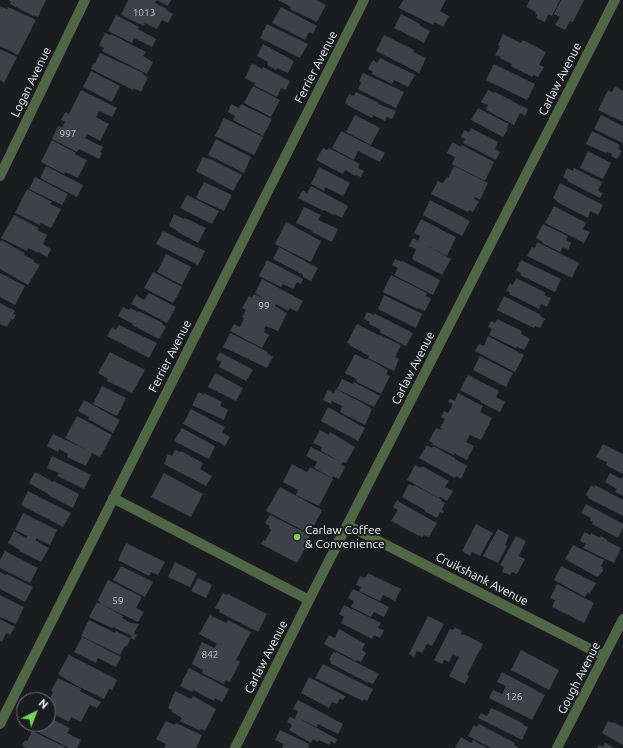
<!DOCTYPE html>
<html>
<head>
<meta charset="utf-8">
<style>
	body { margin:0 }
	#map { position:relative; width:623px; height:748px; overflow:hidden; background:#1a1c20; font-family:Ubuntu,sans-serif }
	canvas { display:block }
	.north { position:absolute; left:16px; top:692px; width:40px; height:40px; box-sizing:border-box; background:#1a1c20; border:1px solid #707276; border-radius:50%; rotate:42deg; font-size:11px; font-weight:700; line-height:16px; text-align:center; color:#f1f3f6 }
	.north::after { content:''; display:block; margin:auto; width:14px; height:18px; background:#7ad157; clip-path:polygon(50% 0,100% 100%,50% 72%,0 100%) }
</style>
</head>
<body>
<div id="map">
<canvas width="623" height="748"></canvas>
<div class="north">N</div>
</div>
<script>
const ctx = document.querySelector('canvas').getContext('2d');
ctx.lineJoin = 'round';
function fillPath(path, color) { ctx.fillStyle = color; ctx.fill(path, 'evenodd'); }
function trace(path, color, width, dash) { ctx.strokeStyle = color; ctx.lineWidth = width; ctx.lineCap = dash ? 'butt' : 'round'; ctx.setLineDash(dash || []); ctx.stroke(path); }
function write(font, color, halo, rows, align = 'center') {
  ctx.font = font + ' Ubuntu,sans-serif'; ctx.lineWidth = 4; ctx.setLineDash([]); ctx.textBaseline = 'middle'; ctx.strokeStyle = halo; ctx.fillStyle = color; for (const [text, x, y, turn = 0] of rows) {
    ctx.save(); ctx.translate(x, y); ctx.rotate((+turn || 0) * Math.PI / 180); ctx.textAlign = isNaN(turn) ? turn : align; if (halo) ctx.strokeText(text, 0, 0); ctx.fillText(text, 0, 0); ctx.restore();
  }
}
fillPath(new Path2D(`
	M 8,0 L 46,0 L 38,17 L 33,15 L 33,16 L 10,4 L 11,2 Z
	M 128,0 L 171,0 L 168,6 L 157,0 L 155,3 L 167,9 L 166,10 L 173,14 L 168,23 L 162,20 L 157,29 L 145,23 L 144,26 L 121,15 Z
	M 278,0 L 316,0 L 326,5 L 317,22 L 290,9 L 291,7 Z
	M 403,0 L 446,0 L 440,11 L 449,16 L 443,27 L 435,22 L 433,25 L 399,8 Z
	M 530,0 L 560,0 L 552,16 L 548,14 L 545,22 L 536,18 L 537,15 L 535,14 L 536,12 L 526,7 Z
	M 561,0 L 584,0 L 573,22 L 570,21 L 565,30 L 555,25 L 560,17 L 554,14 Z
	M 0,6 L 7,9 L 8,7 L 36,20 L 18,55 L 0,46 Z
	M 281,7 L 317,26 L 313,34 L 309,32 L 305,40 L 272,23 Z
	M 401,14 L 420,24 L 419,25 L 430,31 L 424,43 L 394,28 Z
	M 116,15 L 139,27 L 138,29 L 156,39 L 152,47 L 134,38 L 132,43 L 108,31 Z
	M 267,24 L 308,44 L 300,58 L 260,38 Z
	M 105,33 L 110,35 L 111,34 L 146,52 L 143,56 L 153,62 L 147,74 L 102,51 L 104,48 L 99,45 Z
	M 503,34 L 521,43 L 523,40 L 546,52 L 539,65 L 544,67 L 538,77 L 534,75 L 532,77 L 511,66 L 512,64 L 500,58 L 501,57 L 495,55 L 500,46 L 498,45 Z
	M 384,35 L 414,50 L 413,52 L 426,58 L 419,73 L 376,51 Z
	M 263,44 L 294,61 L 288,73 L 277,68 L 276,70 L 267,65 L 268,62 L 257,56 Z
	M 0,49 L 17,57 L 4,83 L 0,80 Z
	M 100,53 L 143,73 L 142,74 L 148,77 L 141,92 L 134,88 L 133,90 L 91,69 L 93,63 L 95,64 Z
	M 380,58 L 415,75 L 408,87 L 394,80 L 392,84 L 372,74 L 373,72 L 368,69 L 373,60 L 377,63 Z
	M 252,63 L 262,69 L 263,67 L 290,81 L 286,90 L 281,88 L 277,97 L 254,85 L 255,83 L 245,78 Z
	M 494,64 L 535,84 L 527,100 L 486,80 Z
	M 91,71 L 120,86 L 112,102 L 83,87 Z
	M 363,73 L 404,92 L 396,108 L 358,89 L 361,83 L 359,81 Z
	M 253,86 L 280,100 L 271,117 L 244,103 Z
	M 615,86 L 623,91 L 623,122 L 598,110 L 608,90 L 612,92 Z
	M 81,90 L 117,108 L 112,117 L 99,111 L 96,117 L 109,124 L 100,141 L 87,134 L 85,138 L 103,147 L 100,152 L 102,153 L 99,159 L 79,149 L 77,152 L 52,139 L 58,126 L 62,127 L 65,122 L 61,120 L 65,112 L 69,114 Z
	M 488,90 L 494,93 L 495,92 L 528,109 L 525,116 L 520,113 L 514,125 L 486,110 L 488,105 L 481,102 Z
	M 356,92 L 379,103 L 378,104 L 396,111 L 392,119 L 387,117 L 385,121 L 373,115 L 372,118 L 349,106 L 345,103 L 349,94 L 354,96 Z
	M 231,104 L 239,108 L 241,104 L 272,119 L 263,136 L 233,120 L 235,116 L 228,112 Z
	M 478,108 L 509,124 L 507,128 L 508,129 L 503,137 L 471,120 Z
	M 355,115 L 380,128 L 371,145 L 346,132 Z
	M 601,115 L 623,126 L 623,143 L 594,129 Z
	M 224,118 L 263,137 L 254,155 L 215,136 Z
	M 471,128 L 498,142 L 495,149 L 500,152 L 496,160 L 463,143 L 465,139 L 461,137 L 464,130 L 469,132 Z
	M 341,131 L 385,153 L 380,162 L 358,151 L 354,160 L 332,148 Z
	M 592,131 L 620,145 L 618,149 L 622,151 L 617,159 L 611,156 L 612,154 L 607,152 L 606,153 L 586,144 Z
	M 216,139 L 251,157 L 244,173 L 208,155 Z
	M 52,140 L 76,153 L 75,154 L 87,160 L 78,178 L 65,172 L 64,174 L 41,162 Z
	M 452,142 L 461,147 L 462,145 L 494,162 L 485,181 L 452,164 L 455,157 L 447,153 Z
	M 323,148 L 327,150 L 329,148 L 360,164 L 358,168 L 364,171 L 361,177 L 356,175 L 355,176 L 345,170 L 343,174 L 316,160 Z
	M 588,151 L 611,163 L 603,179 L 580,168 Z
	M 203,157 L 212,160 L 242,175 L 233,191 L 196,171 Z
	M 46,166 L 83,185 L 77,197 L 40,178 Z
	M 454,166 L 488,183 L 480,200 L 475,197 L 474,199 L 479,201 L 473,212 L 469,210 L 468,212 L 431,194 L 438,181 L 443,183 L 447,177 L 448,178 Z
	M 319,167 L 350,183 L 343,196 L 325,187 L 324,191 L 311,184 Z
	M 567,168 L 573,171 L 574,168 L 602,182 L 598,191 L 603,193 L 600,198 L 567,181 L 568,180 L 563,177 Z
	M 35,177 L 68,194 L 62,205 L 29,189 Z
	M 204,182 L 232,195 L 224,211 L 196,198 Z
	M 560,183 L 603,205 L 598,215 L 590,211 L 588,218 L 557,202 L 557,201 L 553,198 Z
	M 311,186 L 348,206 L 342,218 L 334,214 L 334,215 L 324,210 L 324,211 L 298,198 L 303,190 L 307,193 Z
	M 27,189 L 52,202 L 50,204 L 61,209 L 51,228 L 41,223 L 40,225 L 15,213 Z
	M 187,195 L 219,211 L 212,224 L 180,208 Z
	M 430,200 L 470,221 L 462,236 L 423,215 Z
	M 554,206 L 586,223 L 583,229 L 590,232 L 584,243 L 545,223 Z
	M 304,207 L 321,215 L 318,220 L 338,229 L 332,242 L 312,232 L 313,231 L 296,223 Z
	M 174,214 L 184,219 L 185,218 L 206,228 L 198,243 L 178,232 L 178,231 L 169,226 Z
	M 14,215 L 39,228 L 37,230 L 47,235 L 43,244 L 51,249 L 47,257 L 38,252 L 38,253 L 28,248 L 27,251 L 1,238 Z
	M 421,219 L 456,237 L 447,256 L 418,241 L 420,236 L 414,233 Z
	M 286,222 L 321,241 L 311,262 L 275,244 Z
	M 543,224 L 568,236 L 566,240 L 571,243 L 568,250 L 563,247 L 560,252 L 542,243 L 543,242 L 536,238 Z
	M 163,231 L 205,251 L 198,265 L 156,244 Z
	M 413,238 L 451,259 L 442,275 L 412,259 L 416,249 L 409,246 Z
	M 1,240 L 25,253 L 24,255 L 34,260 L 34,262 L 40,265 L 28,285 L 0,269 L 0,242 Z
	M 537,242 L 579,263 L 572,278 L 527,256 L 532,247 L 535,248 Z
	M 279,247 L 318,268 L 311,281 L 303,277 L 303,275 L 273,259 Z
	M 166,254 L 191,267 L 182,285 L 157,272 Z
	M 395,259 L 402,262 L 402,261 L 440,280 L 433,295 L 394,275 L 398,268 L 392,265 Z
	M 267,260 L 303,279 L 301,284 L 297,282 L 293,289 L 283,284 L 281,287 L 259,276 Z
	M 521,260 L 561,279 L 555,292 L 520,275 L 521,273 L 516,271 Z
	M 153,272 L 182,287 L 173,303 L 144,288 Z
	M 0,273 L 25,286 L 15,305 L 0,297 Z
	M 391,275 L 427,293 L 426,296 L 431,299 L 425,311 L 418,308 L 418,309 L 383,292 Z
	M 516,278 L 546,293 L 544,295 L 551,298 L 547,307 L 541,304 L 539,309 L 509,294 L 510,292 L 506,291 L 510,283 L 513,285 Z
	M 262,279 L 303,301 L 297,312 L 290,308 L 288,311 L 276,304 L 275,306 L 287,313 L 278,331 L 266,326 L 264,329 L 265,330 L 264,332 L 269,335 L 262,348 L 230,331 L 234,324 L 240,327 L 244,318 L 242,317 L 246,310 L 242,308 L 249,296 L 252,298 L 254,294 L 266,300 L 255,293 Z
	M 149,293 L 176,307 L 167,323 L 131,304 L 136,295 L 144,300 Z
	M 384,295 L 422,314 L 416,328 L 378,309 Z
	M 504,296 L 541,315 L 540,316 L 545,319 L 540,328 L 535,326 L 534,328 L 497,310 Z
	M 0,303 L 15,311 L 13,314 L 16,315 L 13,320 L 11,319 L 7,327 L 0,324 Z
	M 123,307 L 129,310 L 131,308 L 138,312 L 138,311 L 163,323 L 162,324 L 166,327 L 159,339 L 132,325 L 133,324 L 118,316 Z
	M 367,312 L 374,315 L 374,313 L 413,333 L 406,346 L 379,332 L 381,330 L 369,324 L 370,322 L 364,319 Z
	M 497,319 L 522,331 L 521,334 L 530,339 L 524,350 L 517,347 L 516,348 L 489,335 L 492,329 L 488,327 L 491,321 L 495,323 Z
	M 357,324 L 380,336 L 380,335 L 401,345 L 395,357 L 399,359 L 394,371 L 368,358 L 369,356 L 349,345 L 350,344 L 347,343 Z
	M 119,325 L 157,343 L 149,358 L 107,336 L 112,327 L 116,330 Z
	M 230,333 L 268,352 L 267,353 L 273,357 L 267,368 L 223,347 Z
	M 488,336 L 524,355 L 515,372 L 475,351 L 479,344 L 484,346 Z
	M 110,352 L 145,370 L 132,393 L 107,381 L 108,379 L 98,373 Z
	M 220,352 L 253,370 L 246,381 L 219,367 L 221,362 L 216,359 Z
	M 355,354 L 365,359 L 368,359 L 388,370 L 386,374 L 390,376 L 381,394 L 357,382 L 356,379 L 345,373 Z
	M 480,356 L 513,373 L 506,387 L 473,370 Z
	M 215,373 L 243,388 L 236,401 L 208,387 Z
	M 468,375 L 499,391 L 496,397 L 505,402 L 500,412 L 480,402 L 481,401 L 460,390 Z
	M 342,379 L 353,384 L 354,382 L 380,396 L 374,407 L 337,389 Z
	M 102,386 L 126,398 L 117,416 L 93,404 Z
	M 336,389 L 370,407 L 370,408 L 372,409 L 365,425 L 340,412 L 342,406 L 332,401 L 331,404 L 323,400 L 328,390 L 334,393 Z
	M 199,392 L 204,395 L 204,393 L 222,402 L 220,406 L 228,410 L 224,420 L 192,405 Z
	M 458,393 L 483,406 L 480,412 L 492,418 L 481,440 L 470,435 L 466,442 L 474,446 L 467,460 L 454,453 L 454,455 L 432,444 L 433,443 L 429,441 L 436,428 L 441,430 L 442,429 L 440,428 L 445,419 L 441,417 L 444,411 L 448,413 L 453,404 L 448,402 L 450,399 L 455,401 Z
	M 84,400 L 120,420 L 113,433 L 88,419 L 89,417 L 78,411 Z
	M 328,407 L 365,428 L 358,441 L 321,421 Z
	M 191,409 L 225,427 L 222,432 L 230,437 L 225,446 L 217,441 L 217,442 L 183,424 Z
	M 77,416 L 112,435 L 100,457 L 92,453 L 86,466 L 67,457 L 68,454 L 59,449 L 58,452 L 47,446 L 53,434 L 87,450 L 65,438 Z
	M 182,428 L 215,446 L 209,459 L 174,441 Z
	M 320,430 L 329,435 L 330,432 L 355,447 L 346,463 L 343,462 L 342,463 L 321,451 L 322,447 L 313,443 Z
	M 603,444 L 623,454 L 623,474 L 606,465 L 607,462 L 596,457 Z
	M 427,445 L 432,448 L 433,446 L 455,458 L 455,459 L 467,466 L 461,479 L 456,476 L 455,478 L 419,458 Z
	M 311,447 L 342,463 L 341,464 L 345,467 L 339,479 L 333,476 L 332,478 L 314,468 L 317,462 L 306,456 Z
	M 175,450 L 181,452 L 181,451 L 203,463 L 200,469 L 212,476 L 206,486 L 164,464 L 168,454 L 172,456 Z
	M 52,456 L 91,475 L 84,489 L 57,476 L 59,473 L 47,468 Z
	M 292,464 L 307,472 L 310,467 L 333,479 L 319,506 L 296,495 L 298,490 L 283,482 Z
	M 415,465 L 421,468 L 422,466 L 449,481 L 445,487 L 453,491 L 447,501 L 440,497 L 439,498 L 407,480 Z
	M 35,472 L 53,482 L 54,481 L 79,494 L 73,508 L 48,495 L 48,494 L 29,483 Z
	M 164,473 L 203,494 L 191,517 L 151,497 Z
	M 610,473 L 621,479 L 623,476 L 623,496 L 615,492 L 617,489 L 605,482 Z
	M 409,484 L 413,486 L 414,485 L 442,500 L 441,501 L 445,503 L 442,509 L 444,511 L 443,513 L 440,512 L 437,518 L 424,511 L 425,510 L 402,497 Z
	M 591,485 L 594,487 L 595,485 L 623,500 L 623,516 L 588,498 L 589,497 L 586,495 Z
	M 280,487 L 322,510 L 310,534 L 266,511 Z
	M 28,491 L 71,513 L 63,527 L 21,505 Z
	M 397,500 L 401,503 L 437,523 L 429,537 L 424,535 L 422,537 L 419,535 L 419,536 L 391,521 L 398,510 L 393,507 Z
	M 586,504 L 623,524 L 623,528 L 618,538 L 592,524 L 593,522 L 590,520 L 591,518 L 581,513 Z
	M 23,513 L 57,530 L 50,545 L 36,538 L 36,541 L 49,548 L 41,562 L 19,551 L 20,550 L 8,543 L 14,531 L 26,538 L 28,536 L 15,530 Z
	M 270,515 L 310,535 L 305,546 L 306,547 L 297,563 L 261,544 L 263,540 L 265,541 L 271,530 L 269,528 L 270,526 L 265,523 Z
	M 476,524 L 493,533 L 480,556 L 472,552 L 470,556 L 462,551 Z
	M 498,529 L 509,535 L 505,545 L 507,546 L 498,563 L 483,556 Z
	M 584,532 L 591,535 L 591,533 L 600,538 L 601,536 L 607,540 L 607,541 L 621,548 L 614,563 L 583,548 L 586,544 L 580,541 Z
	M 516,536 L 526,541 L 519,556 L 525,559 L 517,574 L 512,572 L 510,575 L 502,572 L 504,567 L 500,565 Z
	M 126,543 L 165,562 L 158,575 L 151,572 L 149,576 L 118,560 Z
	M 573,545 L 604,560 L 601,567 L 602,567 L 603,571 L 597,577 L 565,559 Z
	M 5,551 L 38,568 L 30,583 L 0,568 L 0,560 Z
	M 175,562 L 197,573 L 190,587 L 168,577 Z
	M 121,566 L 153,582 L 145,597 L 113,580 Z
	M 561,566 L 596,583 L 590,594 L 588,592 L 585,597 L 554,580 Z
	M 0,572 L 6,575 L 7,574 L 33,587 L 25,602 L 0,589 Z
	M 368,573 L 401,589 L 395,601 L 383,595 L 380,601 L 359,591 L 361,587 L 356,585 L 360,576 L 365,578 Z
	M 198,578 L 212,585 L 206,598 L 191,591 Z
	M 108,580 L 142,597 L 136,608 L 144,612 L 138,622 L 101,604 L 98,600 Z
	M 557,584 L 594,603 L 584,623 L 552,607 L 555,600 L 550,598 Z
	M 353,589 L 389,607 L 384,617 L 374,612 L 371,617 L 351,607 L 354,601 L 348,598 Z
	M 223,593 L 227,595 L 228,594 L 267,614 L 258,632 L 253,629 L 252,629 L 219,612 L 220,610 L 215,608 Z
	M 0,595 L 24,607 L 16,624 L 0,617 Z
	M 97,602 L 123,616 L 122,618 L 131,623 L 139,624 L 134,634 L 137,635 L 134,640 L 131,638 L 127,646 L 125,646 L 120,655 L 81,636 L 89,620 L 115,633 L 116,631 L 130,638 L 132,636 L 113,627 L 112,628 L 89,617 Z
	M 344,605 L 381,623 L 378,628 L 384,630 L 380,638 L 374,635 L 372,639 L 341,623 L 344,617 L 339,614 Z
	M 210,615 L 226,623 L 228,620 L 251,632 L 236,660 L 240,662 L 230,682 L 226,680 L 224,684 L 202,673 L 203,670 L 192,664 L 202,642 L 214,648 L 217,644 L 199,634 Z
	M 428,616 L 444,624 L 432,646 L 427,644 L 422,653 L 417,651 L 414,657 L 409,654 Z
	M 0,619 L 15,627 L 10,635 L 6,633 L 2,642 L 0,641 Z
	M 455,627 L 462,631 L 461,634 L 464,635 L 464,634 L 483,644 L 467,675 L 469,676 L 465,684 L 449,676 L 459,657 L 453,654 L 449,662 L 444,660 L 442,664 L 434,660 L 450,629 L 453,630 Z
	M 339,629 L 365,644 L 362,650 L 366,653 L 361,662 L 357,660 L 356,661 L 324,644 L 329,635 L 335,638 Z
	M 82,637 L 121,657 L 116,667 L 98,658 L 96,663 L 74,652 Z
	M 521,650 L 559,670 L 549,690 L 511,670 Z
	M 333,652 L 336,653 L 336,652 L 379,674 L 373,684 L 368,682 L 368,683 L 330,663 L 331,661 L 329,660 Z
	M 69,655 L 114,678 L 117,680 L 112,690 L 109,689 L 104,699 L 77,686 L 58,674 Z
	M 323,664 L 373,689 L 367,701 L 364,699 L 363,701 L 315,678 Z
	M 189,668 L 229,689 L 222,702 L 215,698 L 214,701 L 193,690 L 192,692 L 180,686 Z
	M 502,672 L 545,695 L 532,720 L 489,698 L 493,690 L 502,694 L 506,686 L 497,682 Z
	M 309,677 L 345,696 L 343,700 L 340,699 L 337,704 L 332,702 L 329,708 L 301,693 Z
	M 58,678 L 81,689 L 80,691 L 101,702 L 97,708 L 90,705 L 87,710 L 60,696 L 87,710 L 81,722 L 71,717 L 69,722 L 48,711 L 48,700 L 44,700 L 46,697 L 50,699 L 53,692 L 51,691 Z
	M 175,691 L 191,699 L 193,696 L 216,709 L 205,731 L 201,729 L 200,731 L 180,721 L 182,718 L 172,712 L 172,710 L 168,708 Z
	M 298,700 L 343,724 L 338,734 L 318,724 L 317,727 L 298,718 L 337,739 L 335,744 L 331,741 L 329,745 L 319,740 L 318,742 L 313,739 L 311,743 L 289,730 L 292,725 L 287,722 L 290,717 L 295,719 L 296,716 L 298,712 L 293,709 Z
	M 491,708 L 500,712 L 524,724 L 523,725 L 528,727 L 522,740 L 478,718 L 481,713 L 487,716 Z
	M 48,718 L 53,720 L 51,723 L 52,724 L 54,720 L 70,728 L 67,733 L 81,740 L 77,748 L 69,748 L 34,730 L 37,724 L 48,724 Z
	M 166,721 L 175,725 L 176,723 L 202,735 L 196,748 L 166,748 L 164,747 L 166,744 L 156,739 Z
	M 608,721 L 613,723 L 613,722 L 623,727 L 623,745 L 602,733 Z
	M 479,724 L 515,743 L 514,745 L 519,748 L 491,748 L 468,736 L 474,725 L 477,727 Z
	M 280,730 L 309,744 L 308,747 L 310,748 L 282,748 L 284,744 L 275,740 Z
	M 32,731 L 65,747 L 64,748 L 26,748 L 22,746 L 25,740 L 27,741 Z
	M 461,737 L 471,743 L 473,740 L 487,748 L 455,748 Z
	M 605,743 L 615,748 L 597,748 L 599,745 L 603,747 Z`), '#3e4145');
trace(new Path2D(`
	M 0,176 L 85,0
	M 113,498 L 309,600
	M 347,525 L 604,656
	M 0,724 L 364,0
	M 235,748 L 309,600 L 615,0
	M 557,748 L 623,619`), '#506747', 10);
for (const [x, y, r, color] of [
	[297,537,4,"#7ad157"]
]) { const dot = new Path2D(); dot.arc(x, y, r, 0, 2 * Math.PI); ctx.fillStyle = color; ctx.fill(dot); trace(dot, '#1a1c20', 1.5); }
write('10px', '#c4c6ca', null, [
	["1013",144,13],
	["997",68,134],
	["99",264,306],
	["59",118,601],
	["842",210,655],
	["126",514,697]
]);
write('12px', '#f1f3f6', '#1a1c20', [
	["Ferrier Avenue",316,67,-63],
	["Carlaw Avenue",560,79,-63],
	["Logan Avenue",31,82,-64],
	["Ferrier Avenue",170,356,-63],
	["Carlaw Avenue",413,368,-63],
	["Cruikshank Avenue",482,579,27],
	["Carlaw Avenue",266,657,-63],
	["Gough Avenue",579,678,-63]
]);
write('12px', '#f1f3f6', '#1a1c20', [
	["Carlaw Coffee",305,530],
	["& Convenience",305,544]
], 'left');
</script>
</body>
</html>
